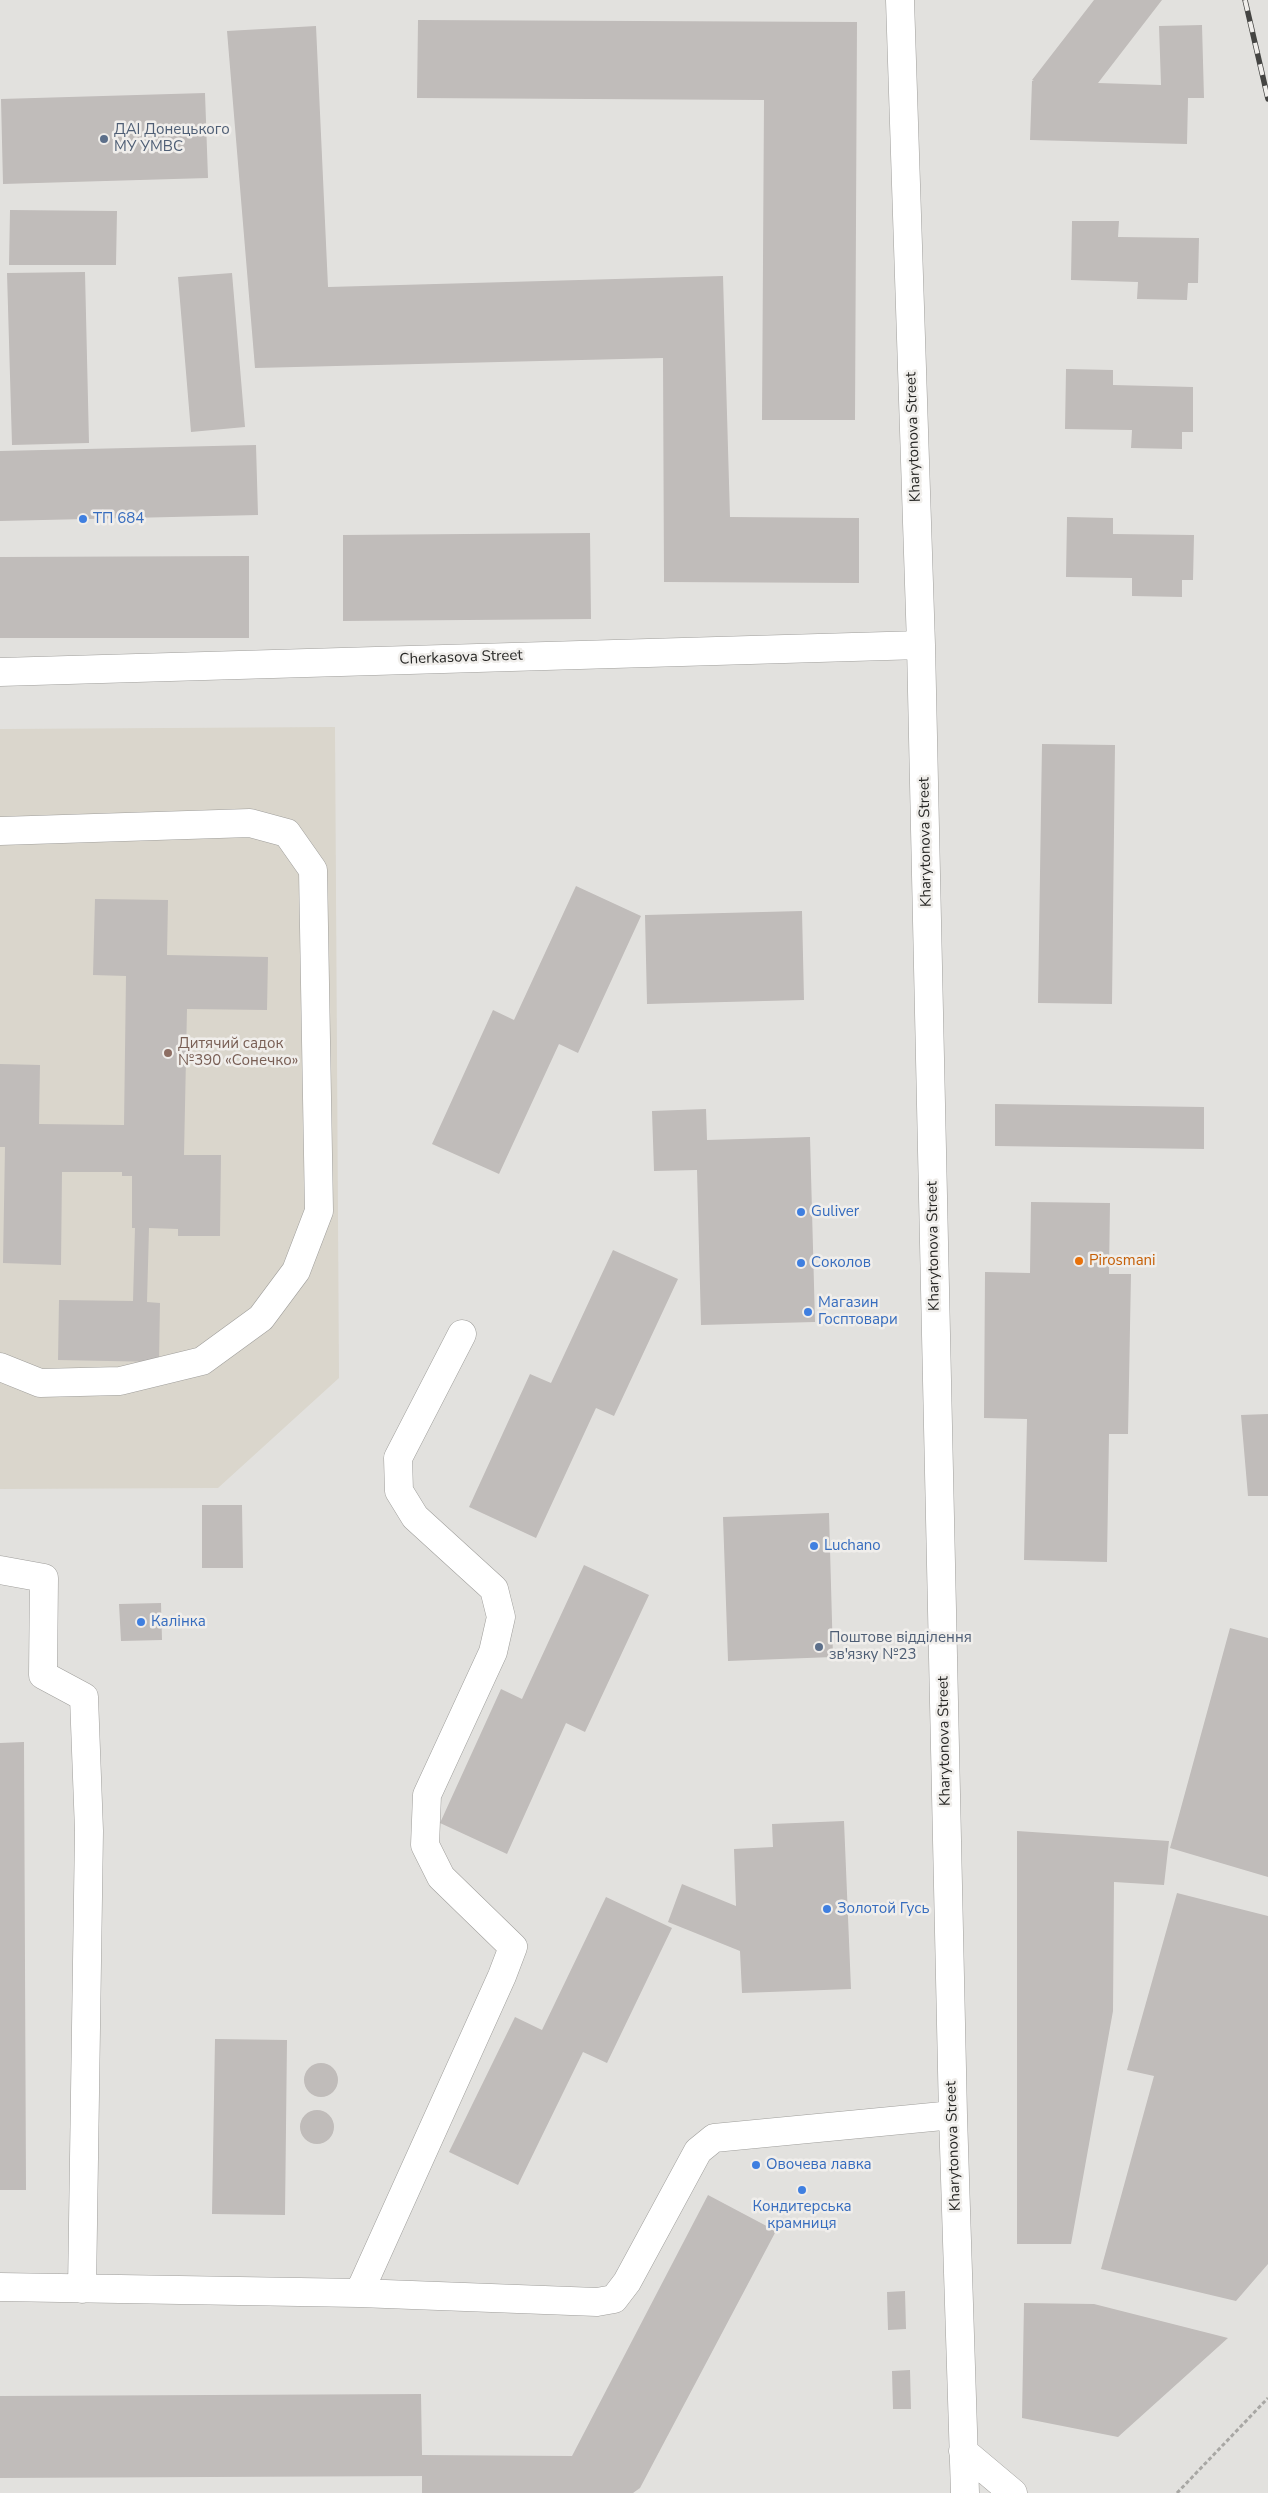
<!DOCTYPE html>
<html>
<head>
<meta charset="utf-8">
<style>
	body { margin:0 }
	canvas { display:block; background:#e2e1de }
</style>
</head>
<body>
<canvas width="1268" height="2493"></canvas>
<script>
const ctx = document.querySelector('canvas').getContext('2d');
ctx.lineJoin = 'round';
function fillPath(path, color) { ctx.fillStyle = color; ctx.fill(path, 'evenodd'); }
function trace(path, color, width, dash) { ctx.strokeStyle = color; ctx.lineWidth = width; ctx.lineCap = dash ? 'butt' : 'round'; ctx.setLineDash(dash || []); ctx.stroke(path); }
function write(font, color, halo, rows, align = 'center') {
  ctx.font = font + ' "Nunito Sans",sans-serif'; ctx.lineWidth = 5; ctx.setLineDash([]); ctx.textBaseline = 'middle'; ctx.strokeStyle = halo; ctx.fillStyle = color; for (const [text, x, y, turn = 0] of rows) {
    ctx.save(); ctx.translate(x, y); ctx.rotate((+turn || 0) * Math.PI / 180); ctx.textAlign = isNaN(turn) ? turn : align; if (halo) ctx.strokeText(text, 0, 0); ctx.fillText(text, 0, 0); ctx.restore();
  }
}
fillPath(new Path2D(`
	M 335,727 L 339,1378 L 218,1488 L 0,1489 L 0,729 Z`), '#dad6cc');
fillPath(new Path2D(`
	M 1094,0 L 1162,0 L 1098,83 L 1161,85 L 1159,26 L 1202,25 L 1204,98 L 1188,98 L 1187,144 L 1030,140 L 1032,81 L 1034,81 L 1032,80 Z
	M 418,20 L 857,22 L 855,420 L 762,420 L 764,100 L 417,98 Z
	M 316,26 L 328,287 L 723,276 L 730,517 L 859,518 L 859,583 L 664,582 L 663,358 L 255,368 L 227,31 Z
	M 205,93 L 208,178 L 3,184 L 1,99 Z
	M 10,210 L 117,211 L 116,265 L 9,265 Z
	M 1072,221 L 1119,221 L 1118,237 L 1199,238 L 1198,283 L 1188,283 L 1187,300 L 1137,299 L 1138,282 L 1071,280 Z
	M 85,272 L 89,443 L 12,445 L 7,273 Z
	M 232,273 L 245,427 L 191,432 L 178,277 Z
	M 1066,369 L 1113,370 L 1113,385 L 1193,387 L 1193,432 L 1182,432 L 1182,449 L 1131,448 L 1132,430 L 1065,429 Z
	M 256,445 L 258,515 L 0,521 L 0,451 Z
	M 1067,517 L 1113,518 L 1113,534 L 1194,535 L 1193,580 L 1182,580 L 1182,597 L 1132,596 L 1132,578 L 1066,577 Z
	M 590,533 L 591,619 L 343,621 L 343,535 Z
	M 249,556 L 249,638 L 0,638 L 0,557 Z
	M 1042,744 L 1115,745 L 1112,1004 L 1038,1003 Z
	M 576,886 L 641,916 L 578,1053 L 559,1044 L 499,1174 L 432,1144 L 493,1010 L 514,1020 Z
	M 95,899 L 168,900 L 167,955 L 268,957 L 267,1010 L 187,1009 L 184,1155 L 221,1155 L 220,1236 L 178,1236 L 178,1229 L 149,1228 L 147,1302 L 160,1303 L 159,1362 L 58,1360 L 59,1300 L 133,1301 L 135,1228 L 132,1228 L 132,1176 L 122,1176 L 122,1172 L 62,1172 L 61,1265 L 3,1263 L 5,1147 L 0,1147 L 0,1064 L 40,1065 L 39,1124 L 124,1125 L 126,976 L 93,975 Z
	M 802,911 L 804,1000 L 647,1004 L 645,915 Z
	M 995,1104 L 1204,1107 L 1204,1149 L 995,1146 Z
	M 706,1109 L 707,1140 L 810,1137 L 815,1322 L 701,1325 L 697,1170 L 654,1171 L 652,1111 Z
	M 1031,1202 L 1110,1203 L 1109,1274 L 1131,1274 L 1128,1434 L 1109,1434 L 1107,1562 L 1024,1560 L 1027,1419 L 984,1418 L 985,1272 L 1030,1273 Z
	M 613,1250 L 678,1279 L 614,1416 L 596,1408 L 536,1538 L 469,1507 L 530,1374 L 551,1383 Z
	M 1268,1414 L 1268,1496 L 1248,1496 L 1241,1415 Z
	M 202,1505 L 242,1505 L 243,1568 L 202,1568 Z
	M 829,1513 L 833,1657 L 728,1661 L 723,1517 Z
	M 584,1565 L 649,1595 L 585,1732 L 566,1723 L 507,1854 L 440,1823 L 501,1689 L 522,1699 Z
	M 161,1603 L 162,1640 L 121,1641 L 119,1604 Z
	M 1230,1628 L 1268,1638 L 1268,1877 L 1170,1848 Z
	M 24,1742 L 26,2190 L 0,2190 L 0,1743 Z
	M 844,1821 L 851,1989 L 742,1993 L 740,1951 L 668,1922 L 682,1884 L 736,1906 L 734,1849 L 773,1847 L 772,1824 Z
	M 1017,1831 L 1169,1841 L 1164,1885 L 1114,1882 L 1113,2011 L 1071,2244 L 1017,2244 Z
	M 1177,1893 L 1268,1916 L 1268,2264 L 1236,2301 L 1101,2269 L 1154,2076 L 1127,2070 Z
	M 606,1897 L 672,1928 L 607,2063 L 583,2052 L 518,2185 L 449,2152 L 515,2017 L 542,2030 Z
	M 215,2039 L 287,2040 L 285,2215 L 212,2214 Z
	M304 2080a17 17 0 1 1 34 0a17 17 0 1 1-34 0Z
	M300 2127a17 17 0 1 1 34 0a17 17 0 1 1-34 0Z
	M 708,2195 L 776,2231 L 640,2488 L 633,2493 L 422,2493 L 422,2476 L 0,2478 L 0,2396 L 421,2394 L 422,2455 L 572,2456 Z
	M 905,2291 L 906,2329 L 888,2330 L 887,2292 Z
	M 1024,2303 L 1094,2304 L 1228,2338 L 1118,2437 L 1022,2418 Z
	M 910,2370 L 911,2409 L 893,2409 L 892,2371 Z`), '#c0bcba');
const minor = new Path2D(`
	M 900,0 L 921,645 L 953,2115 L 965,2493
	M 0,672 L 921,645
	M 0,831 L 250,823 L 287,833 L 313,870 L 319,1211 L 296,1271 L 261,1318 L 202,1361 L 120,1381 L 40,1383 L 0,1367
	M 0,1570 L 44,1578 L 43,1675 L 84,1697 L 89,1831 L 82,2289
	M 0,2287 L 359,2293 L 597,2302 L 614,2299 L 627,2282 L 698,2151 L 714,2138 L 953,2115
	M 359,2293 L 502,1976 L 513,1947 L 441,1877 L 425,1845 L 427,1795 L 493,1652 L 501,1617 L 494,1589 L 415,1517 L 399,1491 L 398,1458 L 462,1334
	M 963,2451 L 1013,2493`);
trace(minor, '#9f9e9b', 29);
trace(new Path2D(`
	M 1177,2493 L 1268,2398`), '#a8a7a4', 3, [4, 2.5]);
trace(minor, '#fff', 28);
const rail = new Path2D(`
	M 1245,0 L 1268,99`);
trace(rail, '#454543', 5.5);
trace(rail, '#f0eeeb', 4, [11]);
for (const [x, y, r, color] of [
	[104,139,5,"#5c6f8a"],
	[83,519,5,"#3f7fe0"],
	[168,1053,5,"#8d6e63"],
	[801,1212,5,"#3f7fe0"],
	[1079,1261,5,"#e8710a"],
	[801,1263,5,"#3f7fe0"],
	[808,1312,5,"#3f7fe0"],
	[814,1546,5,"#3f7fe0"],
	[141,1622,5,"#3f7fe0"],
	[819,1647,5,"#5c6f8a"],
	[827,1909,5,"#3f7fe0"],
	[756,2165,5,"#3f7fe0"],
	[802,2190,5,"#3f7fe0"]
]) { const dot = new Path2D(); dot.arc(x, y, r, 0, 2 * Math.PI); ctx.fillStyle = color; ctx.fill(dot); trace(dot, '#f0eeeb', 2); }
write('15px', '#4e5e75', '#f0eeeb', [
	["ДАІ Донецького",114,130],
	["МУ УМВС",114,147],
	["Поштове відділення",829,1638],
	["зв'язку №23",829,1655]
], 'left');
write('15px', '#282826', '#f0eeeb', [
	["Kharytonova Street",914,437,-92],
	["Cherkasova Street",461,658,-2],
	["Kharytonova Street",926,842,-91],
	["Kharytonova Street",934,1246,-91],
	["Kharytonova Street",945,1741,-91],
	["Kharytonova Street",954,2146,-92]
]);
write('15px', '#366cbe', '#f0eeeb', [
	["ТП 684",93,519],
	["Guliver",811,1212],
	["Соколов",811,1263],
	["Магазин",818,1303],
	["Госптовари",818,1320],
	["Luchano",824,1546],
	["Калінка",151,1622],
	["Золотой Гусь",837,1909],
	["Овочева лавка",766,2165],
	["Кондитерська",802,2207,"center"],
	["крамниця",802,2224,"center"]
], 'left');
write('15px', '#785e54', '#f0eeeb', [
	["Дитячий садок",178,1044],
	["№390 «Сонечко»",178,1061]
], 'left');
write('15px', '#c56008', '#f0eeeb', [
	["Pirosmani",1089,1261]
], 'left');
</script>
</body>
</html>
